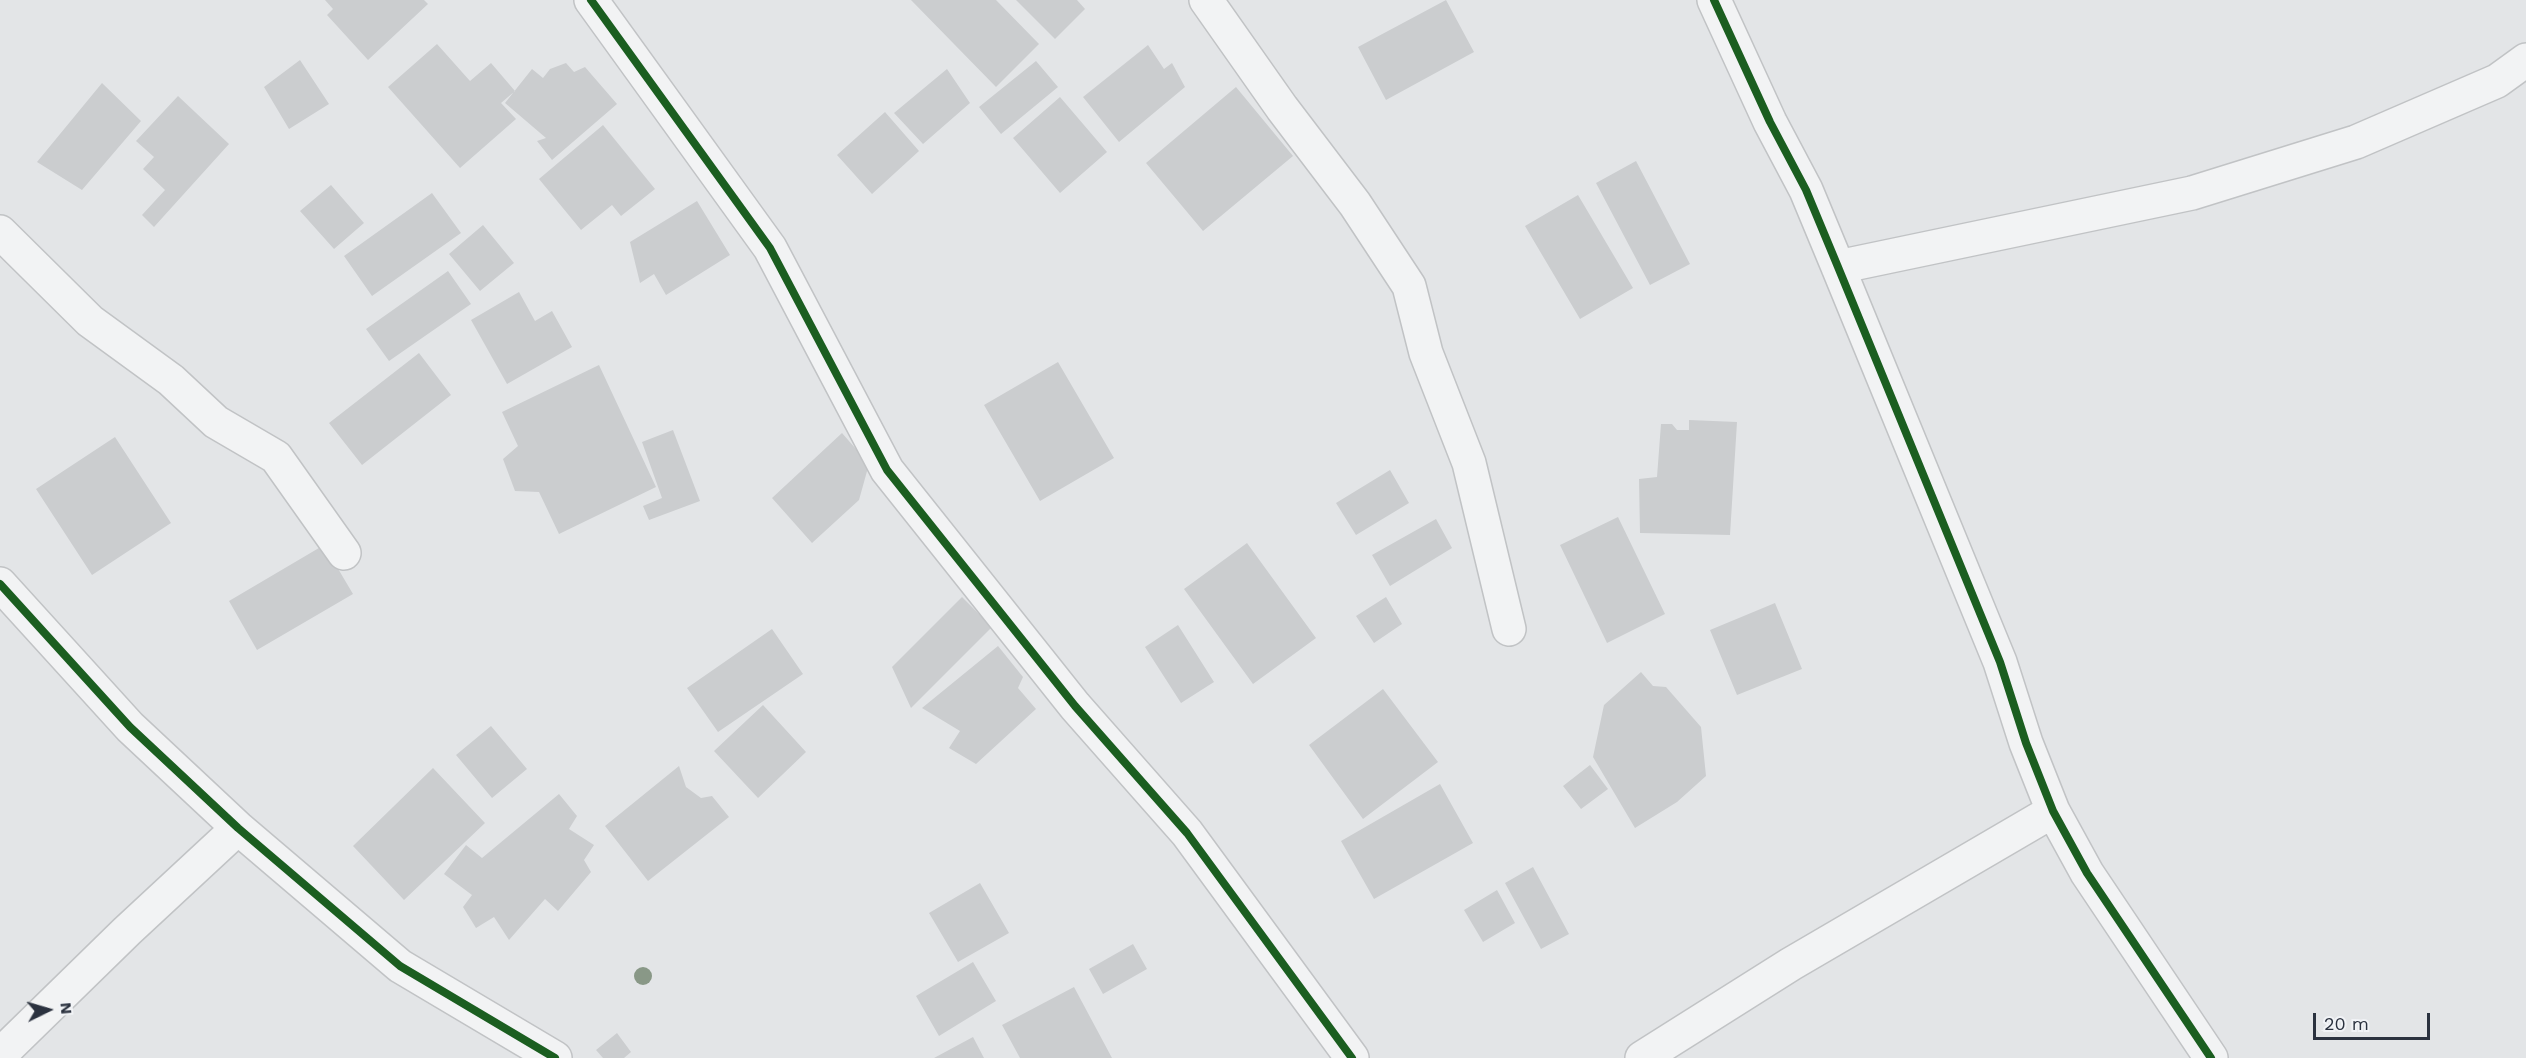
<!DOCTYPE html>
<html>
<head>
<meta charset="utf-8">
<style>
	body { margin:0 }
	#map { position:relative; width:2526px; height:1058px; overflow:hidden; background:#e3e5e7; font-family:"Work Sans",sans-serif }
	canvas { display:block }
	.north { position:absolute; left:18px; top:980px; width:60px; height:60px; -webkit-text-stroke:4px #f1f3f6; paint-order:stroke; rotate:85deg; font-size:16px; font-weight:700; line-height:24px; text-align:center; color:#2b323f }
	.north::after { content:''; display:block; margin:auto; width:21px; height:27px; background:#2b323f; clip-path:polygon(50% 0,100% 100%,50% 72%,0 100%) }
	.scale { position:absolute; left:2313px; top:1013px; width:117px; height:27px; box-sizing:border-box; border:3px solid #2b323f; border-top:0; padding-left:8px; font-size:18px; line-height:21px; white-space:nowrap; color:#2b323f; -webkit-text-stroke:4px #f1f3f6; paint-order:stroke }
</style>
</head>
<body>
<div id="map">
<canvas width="2526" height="1058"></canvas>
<div class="north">N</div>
<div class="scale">20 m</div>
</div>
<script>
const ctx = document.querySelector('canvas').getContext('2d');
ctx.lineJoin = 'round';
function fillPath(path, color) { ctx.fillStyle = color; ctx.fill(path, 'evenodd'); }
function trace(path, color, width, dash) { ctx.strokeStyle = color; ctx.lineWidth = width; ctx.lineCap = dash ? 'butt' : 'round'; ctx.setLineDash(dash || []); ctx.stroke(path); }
fillPath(new Path2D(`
	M 325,0 L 424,0 L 428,4 L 368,60 L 327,15 L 333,9 Z
	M 911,0 L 996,0 L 1039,44 L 996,87 Z
	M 1016,0 L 1077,0 L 1085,9 L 1055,39 Z
	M 1446,0 L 1474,52 L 1386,100 L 1358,47 Z
	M 437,44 L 470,81 L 491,63 L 515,91 L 501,103 L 516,119 L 460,168 L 388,87 Z
	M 1148,45 L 1164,69 L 1172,63 L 1185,87 L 1119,142 L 1083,97 Z
	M 300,60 L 329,104 L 289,129 L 264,87 Z
	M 1036,61 L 1058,87 L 1001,134 L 979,107 Z
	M 566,63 L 574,72 L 585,67 L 617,104 L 552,160 L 537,141 L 546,138 L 505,103 L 532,69 L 543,78 L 550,69 Z
	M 947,69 L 970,103 L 923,144 L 894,113 Z
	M 102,83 L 141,121 L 82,190 L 37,162 Z
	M 1236,87 L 1293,156 L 1203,231 L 1146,163 Z
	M 178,96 L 229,144 L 154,227 L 142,215 L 165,190 L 143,169 L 154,157 L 136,141 Z
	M 1060,97 L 1107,152 L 1060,193 L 1013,138 Z
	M 885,112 L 919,151 L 872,194 L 837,155 Z
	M 603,125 L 655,189 L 621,216 L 612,205 L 581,230 L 539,179 Z
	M 1636,161 L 1690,264 L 1650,285 L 1596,183 Z
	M 331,185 L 364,223 L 334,249 L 300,211 Z
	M 432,193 L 461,233 L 372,296 L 344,256 Z
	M 1578,195 L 1633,288 L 1580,319 L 1525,226 Z
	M 697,201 L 730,255 L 666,295 L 654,274 L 640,283 L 630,242 Z
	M 483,225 L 514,263 L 480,291 L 449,254 Z
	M 448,271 L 471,304 L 389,361 L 366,329 Z
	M 519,292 L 535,321 L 552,311 L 572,347 L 507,384 L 471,320 Z
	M 419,353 L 451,395 L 362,465 L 329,423 Z
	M 1058,362 L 1114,458 L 1040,501 L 984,405 Z
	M 599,365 L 656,487 L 559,534 L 539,492 L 515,491 L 503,459 L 518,446 L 502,412 Z
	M 1689,420 L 1737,422 L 1730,535 L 1640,533 L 1639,479 L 1657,477 L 1661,424 L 1672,424 L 1677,430 L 1689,430 Z
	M 673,430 L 700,501 L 649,520 L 643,506 L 662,498 L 642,442 Z
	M 842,433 L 869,464 L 859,500 L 812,543 L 772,498 Z
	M 115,437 L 171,523 L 92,575 L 36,489 Z
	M 1390,470 L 1409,503 L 1356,535 L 1336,503 Z
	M 1618,517 L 1665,614 L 1607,643 L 1560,545 Z
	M 1436,519 L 1452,548 L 1390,586 L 1372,555 Z
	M 1247,543 L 1316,638 L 1253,684 L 1184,589 Z
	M 324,545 L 353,594 L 257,650 L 229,601 Z
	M 962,597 L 992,627 L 911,708 L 892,667 Z
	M 1386,597 L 1402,624 L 1374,643 L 1356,616 Z
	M 1775,603 L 1802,669 L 1737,695 L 1710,630 Z
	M 1178,625 L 1214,682 L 1181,703 L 1145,647 Z
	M 772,629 L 803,674 L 718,732 L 687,688 Z
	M 998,646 L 1023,677 L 1018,688 L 1036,709 L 976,764 L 949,748 L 960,731 L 922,708 Z
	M 1641,672 L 1653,686 L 1666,687 L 1701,727 L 1706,776 L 1677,802 L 1635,828 L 1593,757 L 1604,705 Z
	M 1383,689 L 1438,762 L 1363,819 L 1309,745 Z
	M 763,705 L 806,752 L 758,798 L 714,751 Z
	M 491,726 L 527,769 L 492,798 L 456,755 Z
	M 1590,765 L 1608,789 L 1581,809 L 1563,786 Z
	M 679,766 L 686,787 L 701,798 L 712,796 L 729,817 L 648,881 L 605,826 Z
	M 433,768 L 485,823 L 404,900 L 353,846 Z
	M 1440,784 L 1473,843 L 1374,899 L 1341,841 Z
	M 559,794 L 577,816 L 569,829 L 594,845 L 584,860 L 591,872 L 558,911 L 545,899 L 509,940 L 494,917 L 476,928 L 463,907 L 472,895 L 444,874 L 466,845 L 482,858 Z
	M 1533,867 L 1569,934 L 1541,949 L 1505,883 Z
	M 980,883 L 1009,933 L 958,962 L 929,913 Z
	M 1497,890 L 1515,923 L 1483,942 L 1464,910 Z
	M 1133,944 L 1147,969 L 1103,994 L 1089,969 Z
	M 973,962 L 996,1001 L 939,1036 L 916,996 Z
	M 1074,987 L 1112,1058 L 1020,1058 L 1002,1025 Z
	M 617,1033 L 631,1052 L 624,1058 L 603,1058 L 596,1050 Z
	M 973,1037 L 984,1058 L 934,1058 Z`), '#cbcdcf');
const minor = new Path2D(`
	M 591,0 L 770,248 L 887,470 L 1075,706 L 1187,833 L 1352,1058
	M 1206,0 L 1282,108 L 1355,204 L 1409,286 L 1426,353 L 1469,463 L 1509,629
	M 1714,0 L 1770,122 L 1806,190 L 1838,267 L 2000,662 L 2026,743 L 2053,811 L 2087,873 L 2211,1058
	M 0,232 L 90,321 L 171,380 L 216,422 L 276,457 L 344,553
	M 1838,267 L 2192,193 L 2356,142 L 2497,81 L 2526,60
	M 0,584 L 130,727 L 238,828 L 400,966 L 555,1058
	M 0,1055 L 127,931 L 238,828
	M 1642,1058 L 1791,964 L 2053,811`);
trace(minor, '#c1c3c5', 36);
trace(minor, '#f2f3f4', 33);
trace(new Path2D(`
	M 591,0 L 770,248 L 887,470 L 1075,706 L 1187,833 L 1352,1058
	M 1714,0 L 1770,122 L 1806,190 L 1838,267 L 2000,662 L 2026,743 L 2053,811 L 2087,873 L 2211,1058
	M 0,584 L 130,727 L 238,828 L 400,966 L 555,1058`), '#1b5e20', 8);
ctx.fillStyle = '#899887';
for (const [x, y] of [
	[643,976]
]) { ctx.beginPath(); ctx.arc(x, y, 9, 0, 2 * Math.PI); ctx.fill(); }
</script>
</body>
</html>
